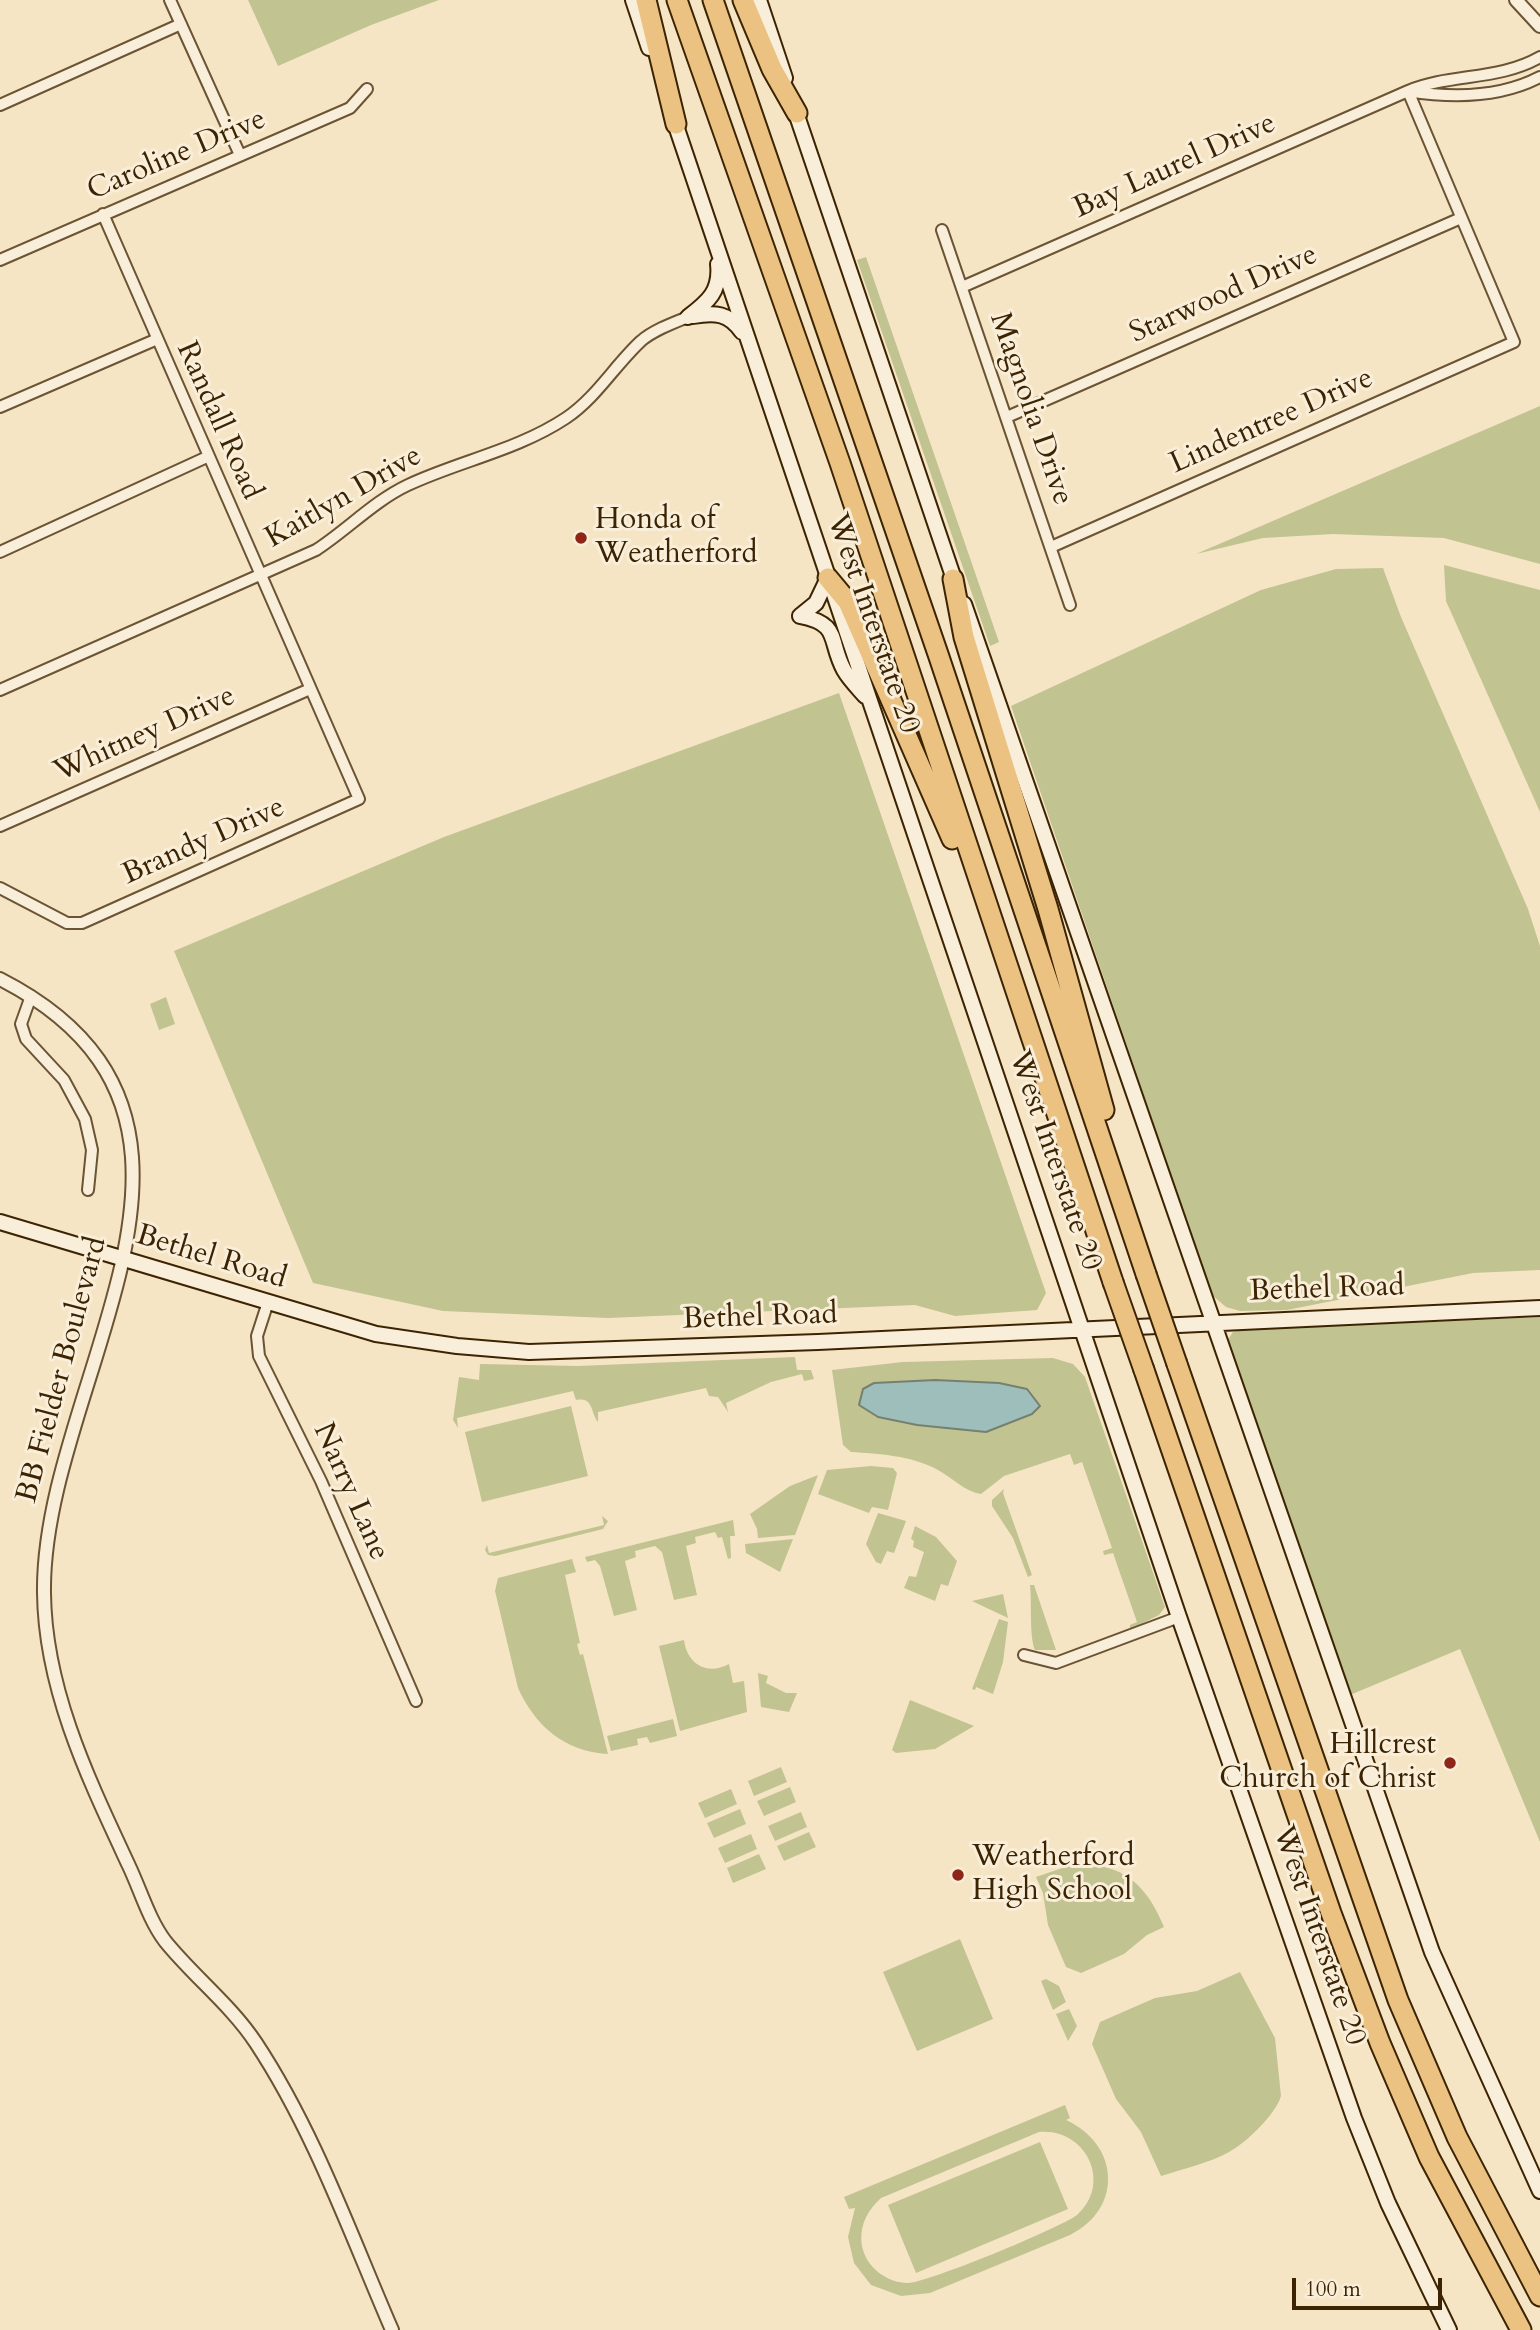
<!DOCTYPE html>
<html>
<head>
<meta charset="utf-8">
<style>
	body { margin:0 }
	#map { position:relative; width:1540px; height:2330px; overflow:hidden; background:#f6e5c5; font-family:Cardo,serif }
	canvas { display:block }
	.scale { position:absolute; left:1292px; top:2278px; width:150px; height:32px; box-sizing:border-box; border:4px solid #3c2402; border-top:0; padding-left:9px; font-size:21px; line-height:24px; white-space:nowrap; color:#3c2402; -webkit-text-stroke:5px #f9eed9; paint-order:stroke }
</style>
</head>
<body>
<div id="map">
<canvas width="1540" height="2330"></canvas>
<div class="scale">100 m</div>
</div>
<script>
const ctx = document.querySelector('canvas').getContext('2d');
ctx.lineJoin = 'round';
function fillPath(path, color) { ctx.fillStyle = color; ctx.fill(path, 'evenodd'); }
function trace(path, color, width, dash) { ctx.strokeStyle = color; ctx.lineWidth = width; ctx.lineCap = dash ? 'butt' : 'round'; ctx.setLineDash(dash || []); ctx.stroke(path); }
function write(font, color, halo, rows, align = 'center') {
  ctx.font = font + ' Cardo,serif'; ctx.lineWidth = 6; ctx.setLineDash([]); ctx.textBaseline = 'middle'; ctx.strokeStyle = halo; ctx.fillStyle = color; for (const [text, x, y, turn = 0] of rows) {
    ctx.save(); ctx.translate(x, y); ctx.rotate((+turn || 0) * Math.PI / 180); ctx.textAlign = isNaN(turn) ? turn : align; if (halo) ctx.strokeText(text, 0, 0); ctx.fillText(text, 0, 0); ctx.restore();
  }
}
fillPath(new Path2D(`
	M 248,0 L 439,0 L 371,25 L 278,66 Z
	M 866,257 L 999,642 L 990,646 L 857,260 Z
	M 1540,406 L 1540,564 L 1444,538 L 1333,534 L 1263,538 L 1196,554 Z
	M 1444,565 L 1540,590 L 1540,812 L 1446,601 Z
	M 1383,568 L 1401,617 L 1528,909 L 1540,946 L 1540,1270 L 1473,1273 L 1287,1310 L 1240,1311 L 1226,1307 L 1212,1295 L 1011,706 L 1261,590 L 1336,569 Z
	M 839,693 L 1046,1293 L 1037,1310 L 955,1316 L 915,1305 L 608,1318 L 443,1311 L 313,1283 L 174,951 L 444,837 Z
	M 166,997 L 175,1024 L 159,1030 L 150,1004 Z
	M 1540,1317 L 1540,1842 L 1460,1649 L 1350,1695 L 1227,1341 L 1233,1332 L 1242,1330 Z
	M 795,1357 L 797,1370 L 811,1370 L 814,1379 L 804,1381 L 802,1374 L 771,1382 L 726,1403 L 728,1412 L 718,1397 L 709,1396 L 706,1388 L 598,1412 L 598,1422 C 590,1412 594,1397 576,1400 L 573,1391 L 457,1418 L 458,1428 L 453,1420 L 459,1377 L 479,1380 L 480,1364 L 578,1366 Z
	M 1053,1358 L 1073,1364 L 1085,1377 L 1165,1607 L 1159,1615 L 1133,1628 L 1130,1629 L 1130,1625 L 1137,1622 L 1113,1553 L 1104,1555 L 1103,1551 L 1112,1548 L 1082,1462 L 1074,1465 L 1070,1454 L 1004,1476 L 981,1494 C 966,1492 952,1478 938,1470 C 911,1455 878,1454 851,1452 L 843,1445 L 832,1370 L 903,1362 Z
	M 571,1406 L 588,1476 L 482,1502 L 465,1432 Z
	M 871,1466 L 893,1468 L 897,1473 L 888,1510 L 872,1507 L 869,1513 L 818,1494 L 827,1470 Z
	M 818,1475 L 795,1535 L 758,1538 L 757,1529 L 750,1514 L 790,1486 Z
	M 1004,1489 L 1003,1493 L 1032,1575 L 1028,1577 L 1013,1538 L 992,1506 L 992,1500 Z
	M 878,1513 L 906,1521 L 894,1553 L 887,1551 L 881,1564 L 876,1562 L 866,1544 Z
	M 602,1516 L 608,1521 L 603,1529 L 495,1556 L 488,1555 L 485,1550 L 487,1545 L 489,1553 L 604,1525 Z
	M 733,1520 L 735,1536 L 730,1536 L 731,1558 L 728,1559 L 722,1537 L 718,1538 L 715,1532 L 695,1537 L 696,1543 L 686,1546 L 697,1595 L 674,1600 L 662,1552 L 655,1546 L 635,1551 L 636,1557 L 625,1561 L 637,1610 L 614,1616 L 600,1566 L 595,1560 L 587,1562 L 585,1557 Z
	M 915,1526 L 936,1537 L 957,1561 L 948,1586 L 941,1584 L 935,1601 L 904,1588 L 909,1576 L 916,1577 L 924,1552 L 913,1547 L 914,1541 L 911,1539 Z
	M 793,1539 L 780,1572 L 746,1553 L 745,1544 Z
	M 572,1559 L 576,1572 L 565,1575 L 580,1643 L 577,1644 L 580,1655 L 583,1654 L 608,1754 C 564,1751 536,1727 518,1688 L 495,1591 L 498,1578 Z
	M 1030,1585 L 1034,1585 L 1056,1650 L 1035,1650 C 1029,1636 1032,1602 1030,1585 Z
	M 1003,1594 L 1008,1618 L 972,1601 Z
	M 999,1619 L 1008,1622 L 1003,1662 L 993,1694 L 976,1687 L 975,1690 L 972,1689 Z
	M 684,1640 C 687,1664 707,1676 729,1664 L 733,1683 L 744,1681 L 747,1712 L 680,1731 L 659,1646 Z
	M 758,1673 L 768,1676 L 766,1683 L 786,1693 L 797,1693 L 789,1712 L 761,1707 Z
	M 910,1700 L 974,1726 L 935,1749 L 896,1753 L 892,1750 Z
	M 673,1719 L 677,1736 L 650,1743 L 647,1737 L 637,1739 L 638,1745 L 611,1751 L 607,1736 Z
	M 781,1767 L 787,1782 L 754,1796 L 748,1781 Z
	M 790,1787 L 796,1802 L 764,1816 L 757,1801 Z
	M 731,1789 L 737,1804 L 705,1818 L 698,1803 Z
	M 740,1809 L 746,1824 L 714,1838 L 707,1823 Z
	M 801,1812 L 807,1827 L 775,1841 L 768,1826 Z
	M 809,1832 L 816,1847 L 784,1861 L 777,1846 Z
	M 751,1834 L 757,1849 L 725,1863 L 718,1848 Z
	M 759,1854 L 766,1869 L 733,1883 L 727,1868 Z
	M 1074,1864 C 1122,1863 1146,1883 1164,1927 L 1147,1935 L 1124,1954 L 1081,1973 L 1066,1967 L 1048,1925 L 1043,1893 L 1036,1877 Z
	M 960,1939 L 993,2019 L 917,2051 L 883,1972 Z
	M 1240,1972 L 1275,2038 L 1281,2096 C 1276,2114 1246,2143 1229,2152 C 1209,2163 1183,2169 1161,2176 L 1141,2132 L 1116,2099 L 1092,2044 L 1100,2022 L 1155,1998 L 1197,1991 Z
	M 1046,1979 L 1059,1986 L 1066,2002 L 1053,2010 L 1041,1981 Z
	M 1069,2009 L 1077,2026 L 1068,2041 L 1056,2014 Z
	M 1065,2105 L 1070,2118 L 1066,2120 C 1119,2144 1124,2208 1070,2235 L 930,2293 L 901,2296 L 871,2285 L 854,2263 L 848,2237 L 855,2208 L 849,2209 L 844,2197 ZM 1039,2132 C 1086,2128 1113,2183 1077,2215 C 1060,2228 927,2283 908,2283 C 887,2283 866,2267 862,2246 C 859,2226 867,2211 881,2198 Z
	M 1040,2142 L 1068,2209 L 916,2273 L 888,2205 Z`), '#c1c391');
const water = new Path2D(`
	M 935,1380 L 999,1383 L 1027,1389 L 1040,1406 L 1032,1414 L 986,1432 L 917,1425 L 878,1417 L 859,1405 L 863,1389 L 874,1383 Z`);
fillPath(water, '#9dbeba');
trace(water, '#768070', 2);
const minor = new Path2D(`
	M 170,0 L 240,155
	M 1540,57 C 1498,81 1451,73 1408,91 C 1451,98 1500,98 1540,77
	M 0,105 L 181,24
	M 942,230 L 1070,605
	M 0,260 L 350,108 L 367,89
	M 962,287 L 1408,91 L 1514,342 L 1051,547
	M 0,407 L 155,340
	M 1007,417 L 1461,218
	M 0,552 L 207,457
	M 0,690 L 316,550 C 347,530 374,501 408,485 C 459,461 518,450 566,418 C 596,398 615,365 641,341 C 654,330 673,323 688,317
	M 0,826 L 310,689
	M 0,888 L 67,923 L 82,923 L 359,799 L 103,214
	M 31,996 L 21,1024 L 26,1039 L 64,1080 L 85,1119 L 92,1150 L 88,1190
	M 268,1302 L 257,1336 L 259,1356 L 321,1481 L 416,1701
	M 1024,1655 L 1056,1663 L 1179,1617`);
const tertiary = new Path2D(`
	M 1516,0 L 1540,26
	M 0,979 C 272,1118 41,1381 44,1593 C 45,1690 89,1780 129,1866 C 140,1889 149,1920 165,1941 C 193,1976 231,2005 256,2043 C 314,2131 350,2233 392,2330`);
const secondary = new Path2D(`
	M 633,0 L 649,48
	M 759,0 L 785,78
	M 793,104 L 956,585
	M 673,117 L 1179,1617 L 1354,2118 L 1388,2203 L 1449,2330
	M 693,316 C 715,312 729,313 742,332
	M 688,317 C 708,302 721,291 718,264
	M 964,604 L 1432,1952 L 1540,2191
	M 800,616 C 841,624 828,640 844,670 C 849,679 858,688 865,696
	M 800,616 L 816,603 L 828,578
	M 0,1222 L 376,1334 L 457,1346 L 529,1352 L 818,1342 L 1540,1308`);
const motorway = new Path2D(`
	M 646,0 L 676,124
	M 677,0 L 840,463 L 1113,1282
	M 713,0 L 938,654 L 1146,1274
	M 743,0 L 772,69 L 797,113
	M 828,578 L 848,602 L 952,839
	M 953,579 L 964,637 L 1048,909 L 1104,1110
	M 1177,1364 L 1398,2000 L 1457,2137 L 1540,2296
	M 1144,1370 L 1331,1913 L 1380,2043 L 1429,2157 L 1521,2330`);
trace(minor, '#6a5433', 14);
trace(tertiary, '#6a5433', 16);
trace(secondary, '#3c2402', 18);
trace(motorway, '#3c2402', 23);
trace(minor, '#f9eed9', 10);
trace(tertiary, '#f9eed9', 12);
trace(secondary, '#f9eed9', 14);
trace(motorway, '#ebc282', 19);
const motorwayBridge = new Path2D(`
	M 1146,1274 L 1177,1364
	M 1113,1282 L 1144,1370`);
trace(motorwayBridge, '#3c2402', 23, []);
trace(motorwayBridge, '#ebc282', 19);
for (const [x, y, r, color] of [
	[581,538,7,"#8f2418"],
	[1450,1763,7,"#8f2418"],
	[958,1875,7,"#8f2418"]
]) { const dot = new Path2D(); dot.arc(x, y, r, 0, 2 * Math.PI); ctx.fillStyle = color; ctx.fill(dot); trace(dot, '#f9eed9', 2.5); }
write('30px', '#3c2402', '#f9eed9', [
	["Caroline Drive",177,156,-23],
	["Bay Laurel Drive",1175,167,-24],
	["Starwood Drive",1224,295,-24],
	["Magnolia Drive",1030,409,71],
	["Randall Road",218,421,66],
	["Lindentree Drive",1272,422,-24],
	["Kaitlyn Drive",344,498,-30],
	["West Interstate 20",872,624,71],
	["Whitney Drive",145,735,-24],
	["Brandy Drive",204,842,-24],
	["West Interstate 20",1054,1161,71],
	["Bethel Road",211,1258,17],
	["Bethel Road",1327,1290,-2],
	["Bethel Road",760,1318,-2],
	["BB Fielder Boulevard",63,1370,-75],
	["Narry Lane",350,1492,66],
	["West Interstate 20",1318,1936,71]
]);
write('30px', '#3c2402', '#f9eed9', [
	["Honda of",595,521],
	["Weatherford",595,555],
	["Hillcrest",1436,1746,"right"],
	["Church of Christ",1436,1780,"right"],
	["Weatherford",972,1858],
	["High School",972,1892]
], 'left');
</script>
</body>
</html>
